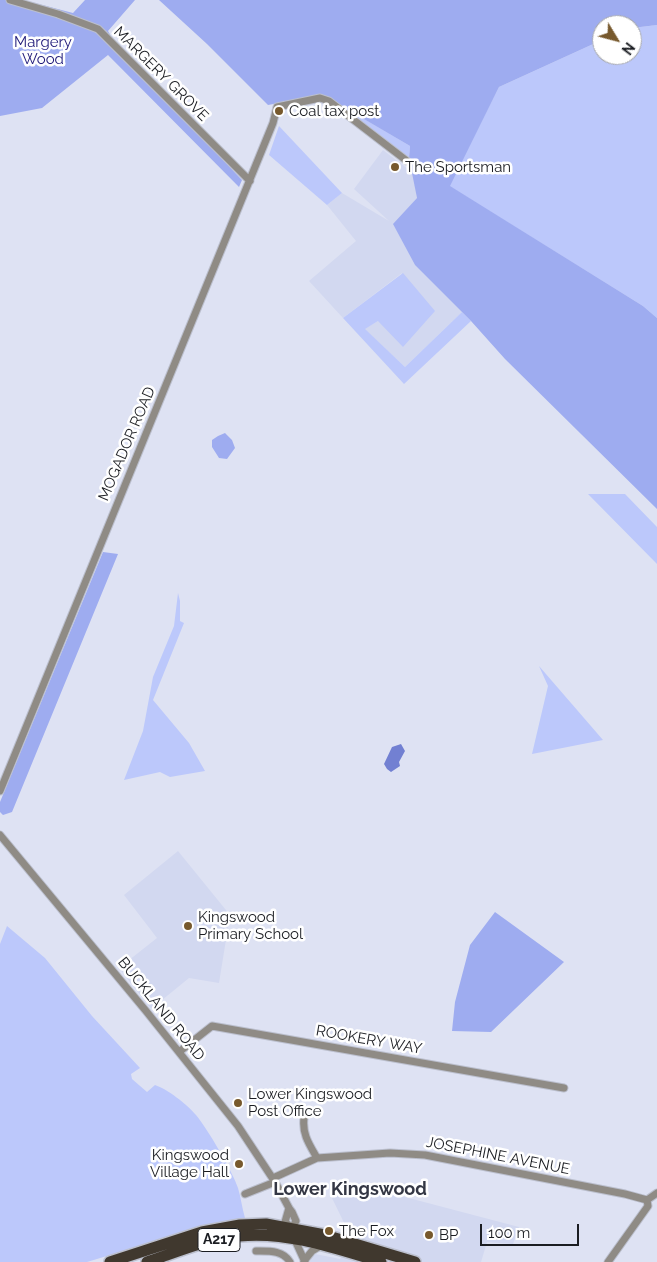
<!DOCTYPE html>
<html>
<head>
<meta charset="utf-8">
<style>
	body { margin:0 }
	#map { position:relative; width:657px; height:1262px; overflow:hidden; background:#dee2f3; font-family:Raleway,sans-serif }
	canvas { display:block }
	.north { position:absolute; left:592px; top:15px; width:50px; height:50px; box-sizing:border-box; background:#fff; border:1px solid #a4a5a7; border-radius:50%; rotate:127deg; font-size:14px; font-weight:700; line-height:20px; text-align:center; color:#1b1d22 }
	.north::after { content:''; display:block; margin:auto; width:18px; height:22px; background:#77592d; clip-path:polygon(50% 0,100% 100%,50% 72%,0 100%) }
	.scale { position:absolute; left:480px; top:1224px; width:99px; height:22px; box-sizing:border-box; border:2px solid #1b1d22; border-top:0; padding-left:6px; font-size:15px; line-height:18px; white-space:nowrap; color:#1b1d22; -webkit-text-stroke:4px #fff; paint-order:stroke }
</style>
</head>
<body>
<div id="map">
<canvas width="657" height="1262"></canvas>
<div class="north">N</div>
<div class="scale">100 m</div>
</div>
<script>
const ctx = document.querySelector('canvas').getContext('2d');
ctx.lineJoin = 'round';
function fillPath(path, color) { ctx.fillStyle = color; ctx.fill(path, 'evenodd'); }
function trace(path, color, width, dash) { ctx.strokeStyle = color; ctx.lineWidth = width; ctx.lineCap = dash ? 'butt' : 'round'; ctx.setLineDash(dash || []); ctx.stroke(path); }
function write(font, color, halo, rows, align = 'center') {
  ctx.font = font + ' Raleway,sans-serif'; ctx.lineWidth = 5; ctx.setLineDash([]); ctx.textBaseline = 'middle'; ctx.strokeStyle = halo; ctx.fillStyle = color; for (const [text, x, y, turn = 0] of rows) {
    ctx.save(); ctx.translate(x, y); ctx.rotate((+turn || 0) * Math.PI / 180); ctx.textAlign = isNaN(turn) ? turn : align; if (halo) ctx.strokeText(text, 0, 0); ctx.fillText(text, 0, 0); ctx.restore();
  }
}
fillPath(new Path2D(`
	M 383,150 L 413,173 L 417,198 L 394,225 L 415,265 L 462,312 L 405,367 L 364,329 L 378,321 L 402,273 L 343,318 L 309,281 L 356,241 L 327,205 L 342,193 L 389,221 L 354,189 Z
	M 178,851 L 230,915 L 219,983 L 189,978 L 151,1009 L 119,968 L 157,938 L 124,895 Z
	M 386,1192 L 519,1227 L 513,1244 L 487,1242 L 481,1262 L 310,1262 L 311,1257 L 315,1254 L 340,1259 L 352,1239 L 331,1196 Z`), '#d2d8f0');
fillPath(new Path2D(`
	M 657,25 L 657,318 L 643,306 L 449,186 L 499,87 L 602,40 L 602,55 L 632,55 L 632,28 Z
	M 334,101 L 410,146 L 409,158 Z
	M 279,126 L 342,193 L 327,205 L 269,155 Z
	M 403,273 L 435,311 L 403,347 L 378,321 L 365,329 L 405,367 L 462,312 L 471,321 L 404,384 L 343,318 Z
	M 588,494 L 625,494 L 657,527 L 657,564 Z
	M 178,593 L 180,601 L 180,621 L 184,623 L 153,700 L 189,743 L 205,771 L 170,777 L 160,772 L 124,780 L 143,731 L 153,677 L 174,626 Z
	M 539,666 L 603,740 L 532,754 L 548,686 Z
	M 7,926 L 45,958 L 92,1016 L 140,1068 L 131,1074 L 132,1079 L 147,1092 L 155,1085 C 167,1089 187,1104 196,1115 C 207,1128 233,1172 238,1188 C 241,1198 242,1208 245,1218 L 206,1226 L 87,1262 L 0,1262 L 0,944 Z`), '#bcc8fb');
fillPath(new Path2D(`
	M 0,0 L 23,0 L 73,13 L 85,0 L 135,0 L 108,31 L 118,48 L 242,180 L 239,187 L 108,55 L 42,108 L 0,116 Z
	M 159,0 L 657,0 L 657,25 L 632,28 L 632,25 L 602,25 L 602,40 L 499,87 L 450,186 L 643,306 L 657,318 L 657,509 L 505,359 L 471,321 L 415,265 L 393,224 L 417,198 L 409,158 L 410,146 L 323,95 L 268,105 L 207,44 Z
	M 225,433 L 232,440 L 235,448 L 227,459 L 219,458 L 212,447 L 212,440 L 218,436 Z
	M 103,552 L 118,554 L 12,812 L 3,815 L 0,812 L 0,802 Z
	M 495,912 L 564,962 L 491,1032 L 452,1031 L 455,1002 L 470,945 Z`), '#9eacf0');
fillPath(new Path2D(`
	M 401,744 L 405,751 L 399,762 L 400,766 L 391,772 L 387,769 L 384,764 L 392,747 Z`), '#7280d2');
const minor = new Path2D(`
	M 10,0 L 58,14 L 98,29 L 250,181
	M 0,791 L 273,123 L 277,107 L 320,98 L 329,101 L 407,161
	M 0,835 L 146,1011 L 238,1126 L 275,1182 L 289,1208 L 292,1212 L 296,1221 L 292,1228
	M 179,1052 L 212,1026 L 564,1088
	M 304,1118 C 302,1134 309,1144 317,1158
	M 273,1178 L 317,1158 L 390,1153 L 425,1155 L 625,1194 L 647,1200 L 648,1206 L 608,1262
	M 245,1194 L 275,1182
	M 647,1200 L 657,1193
	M 289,1208 L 285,1222 L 292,1228
	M 294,1238 L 305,1262
	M 256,1251 C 269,1251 283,1250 290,1262
	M 304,1261 L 312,1251 L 322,1245`);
const trunk = new Path2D(`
	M 110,1262 L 202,1232 L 240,1225 L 266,1224 L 325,1235 L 415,1262
	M 147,1262 C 177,1252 207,1239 239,1236 C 287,1231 335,1248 381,1262`);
trace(minor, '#bbbfcd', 9);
trace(trunk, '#bbbfcd', 14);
trace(minor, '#8f8b85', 7);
trace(trunk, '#40382e', 11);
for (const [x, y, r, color] of [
	[279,111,5,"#77592d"],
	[395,167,5,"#77592d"],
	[188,926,5,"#77592d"],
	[238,1103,5,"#77592d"],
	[239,1164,5,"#77592d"],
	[329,1231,5,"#77592d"],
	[429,1235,5,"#77592d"]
]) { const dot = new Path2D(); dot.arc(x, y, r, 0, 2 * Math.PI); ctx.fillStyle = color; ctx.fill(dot); trace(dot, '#fff', 2); }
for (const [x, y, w] of [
	[219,1240,42]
]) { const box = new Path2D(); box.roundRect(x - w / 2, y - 11.5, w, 23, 4); ctx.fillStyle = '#fff'; ctx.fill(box); trace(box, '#1b1d22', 1); }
write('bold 14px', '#1b1d22', null, [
	["A217",219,1240]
]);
write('15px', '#1e1878', '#fff', [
	["Margery",43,42],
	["Wood",43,59]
]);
write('15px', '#1b1d22', '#fff', [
	["MARGERY GROVE",161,74,45],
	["MOGADOR ROAD",127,444,-67],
	["BUCKLAND ROAD",161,1009,51],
	["ROOKERY WAY",369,1040,10],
	["JOSEPHINE AVENUE",498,1156,11]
]);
write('15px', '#1b1d22', '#fff', [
	["Coal tax post",289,111],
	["The Sportsman",405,167],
	["Kingswood",198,917],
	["Primary School",198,934],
	["Lower Kingswood",248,1094],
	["Post Office",248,1111],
	["Kingswood",229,1155,"right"],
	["Village Hall",229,1172,"right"],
	["The Fox",339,1231],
	["BP",439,1235]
], 'left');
write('bold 18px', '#343744', '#fff', [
	["Lower Kingswood",350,1190]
]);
</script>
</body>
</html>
